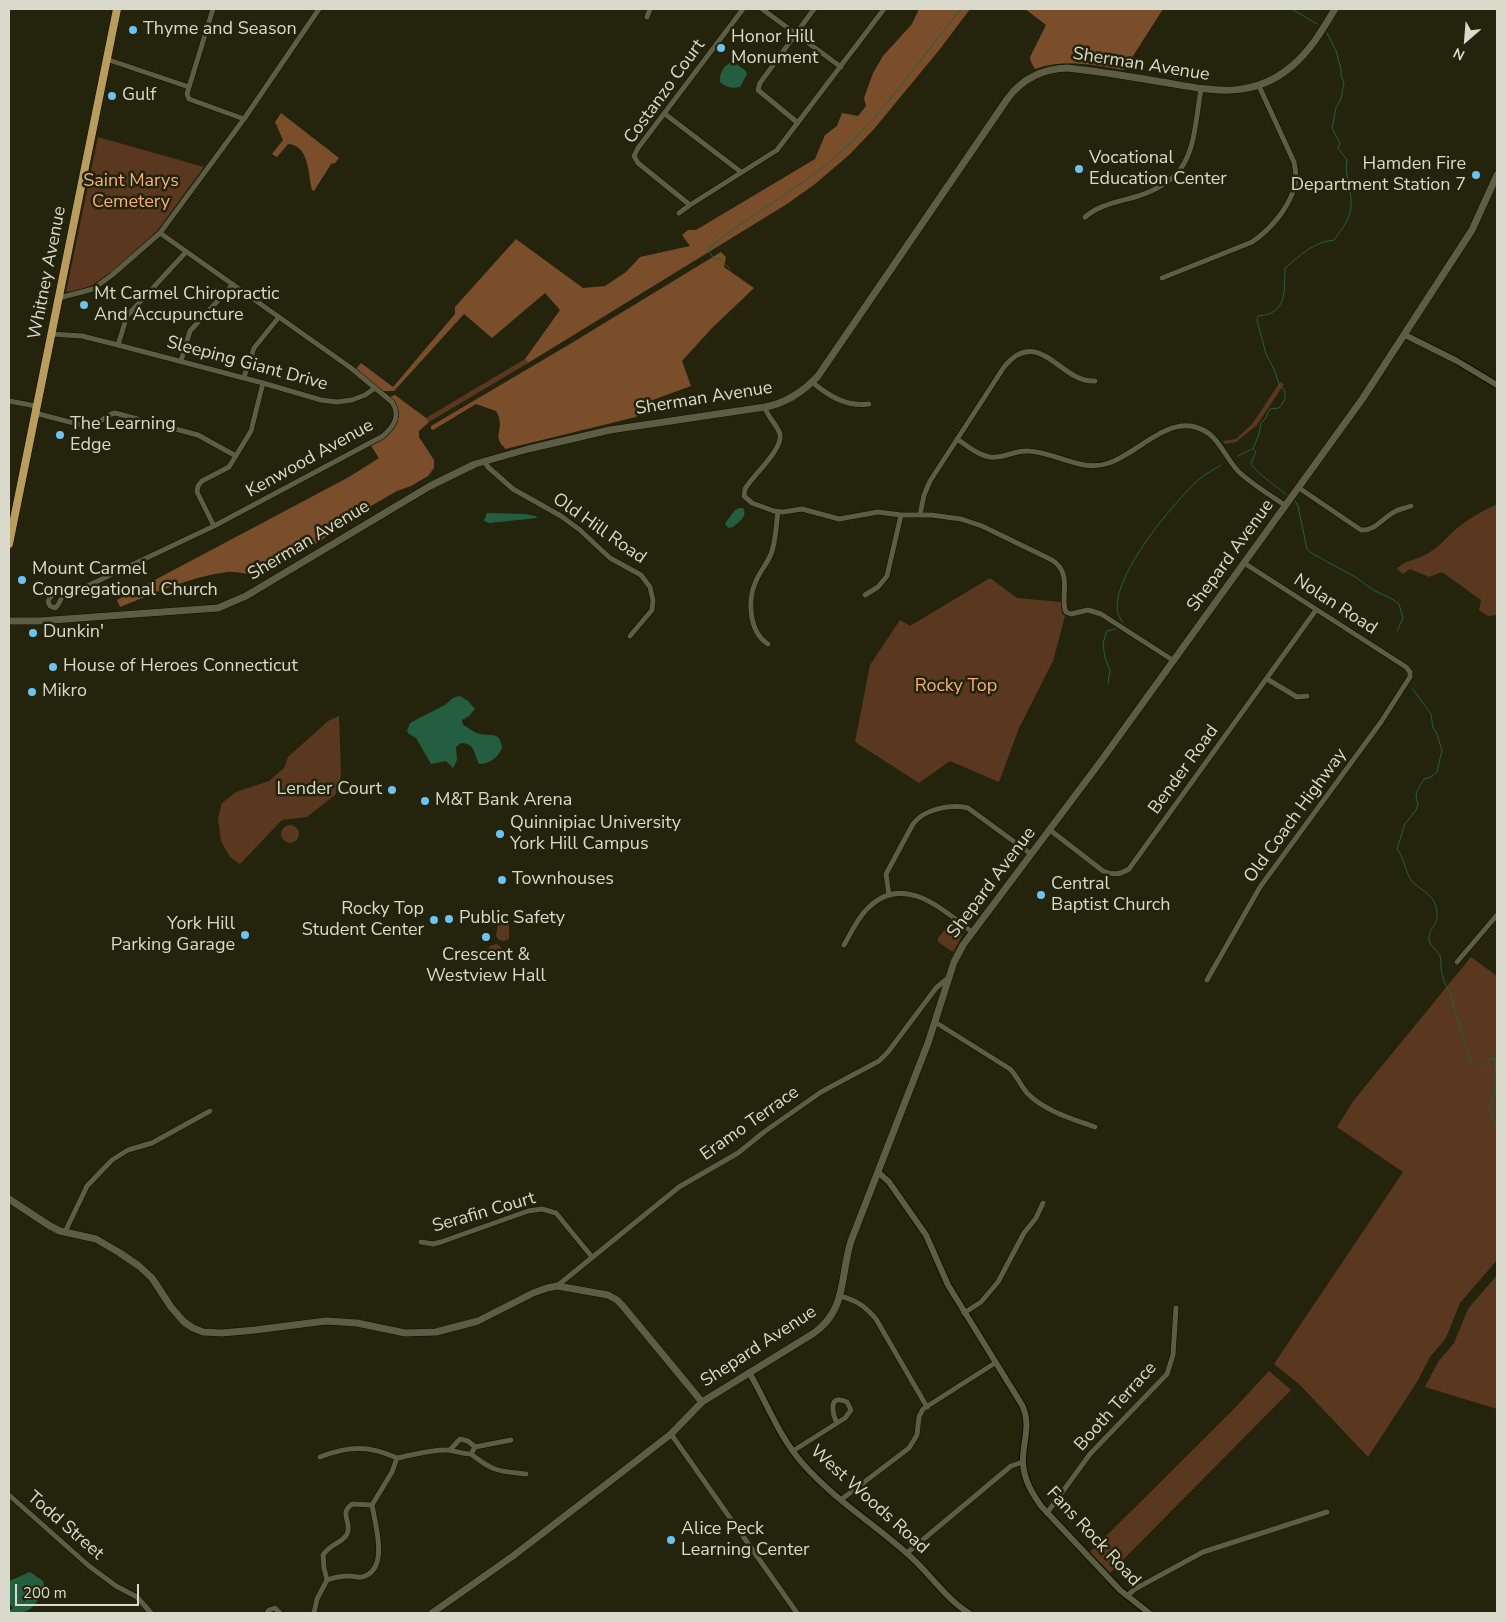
<!DOCTYPE html>
<html>
<head>
<meta charset="utf-8">
<style>
	body { margin:0 }
	#map { position:relative; width:1506px; height:1622px; overflow:hidden; background:#24240c; font-family:"Nunito Sans",sans-serif }
	canvas { display:block }
	.frame { position:absolute; inset:0; border:10px solid #d9dacb; pointer-events:none }
	.north { position:absolute; left:1441px; top:15px; width:50px; height:50px; -webkit-text-stroke:4px #24240c; paint-order:stroke; rotate:207deg; font-size:14px; font-weight:700; line-height:20px; text-align:center; color:#d9dacb }
	.north::after { content:''; display:block; margin:auto; width:18px; height:22px; background:#d9dacb; clip-path:polygon(50% 0,100% 100%,50% 72%,0 100%) }
	.scale { position:absolute; left:15px; top:1584px; width:124px; height:22px; box-sizing:border-box; border:2px solid #d9dacb; border-top:0; padding-left:6px; font-size:15px; line-height:18px; white-space:nowrap; color:#d9dacb; -webkit-text-stroke:4px #24240c; paint-order:stroke }
</style>
</head>
<body>
<div id="map">
<canvas width="1506" height="1622"></canvas>
<div class="frame"></div>
<div class="north">N</div>
<div class="scale">200 m</div>
</div>
<script>
const ctx = document.querySelector('canvas').getContext('2d');
ctx.lineJoin = 'round';
function fillPath(path, color) { ctx.fillStyle = color; ctx.fill(path, 'evenodd'); }
function trace(path, color, width, dash) { ctx.strokeStyle = color; ctx.lineWidth = width; ctx.lineCap = dash ? 'butt' : 'round'; ctx.setLineDash(dash || []); ctx.stroke(path); }
function write(font, color, halo, rows, align = 'center') {
  ctx.font = font + ' "Nunito Sans",sans-serif'; ctx.lineWidth = 5; ctx.setLineDash([]); ctx.textBaseline = 'middle'; ctx.strokeStyle = halo; ctx.fillStyle = color; for (const [text, x, y, turn = 0] of rows) {
    ctx.save(); ctx.translate(x, y); ctx.rotate((+turn || 0) * Math.PI / 180); ctx.textAlign = isNaN(turn) ? turn : align; if (halo) ctx.strokeText(text, 0, 0); ctx.fillText(text, 0, 0); ctx.restore();
  }
}
fillPath(new Path2D(`
	M 98,137 L 204,167 L 157,231 L 111,273 L 91,286 L 74,291 L 66,292 Z
	M 525,359 L 528,363 L 429,422 L 426,418 Z
	M 1280,382 L 1284,384 L 1257,425 L 1236,442 L 1225,444 L 1223,441 L 1236,439 L 1253,423 Z
	M 1497,504 L 1497,615 L 1488,616 L 1479,610 L 1481,600 L 1442,572 L 1429,577 L 1410,569 L 1403,574 L 1397,569 C 1404,560 1417,560 1427,554 C 1438,548 1445,539 1454,531 C 1465,520 1483,511 1497,504 Z
	M 990,578 L 1017,598 L 1061,602 L 1062,613 L 1065,616 L 1053,661 L 1019,728 L 999,782 L 950,761 L 919,783 L 855,742 L 870,665 L 900,620 L 910,626 Z
	M 339,716 L 341,772 L 340,783 L 335,795 L 307,817 L 282,820 L 240,864 L 230,857 L 221,841 L 218,818 L 222,803 L 236,792 L 269,781 L 284,768 L 288,757 L 328,721 Z
	M281 834a9 9 0 1 1 18 0a9 9 0 1 1-18 0Z
	M 498,923 L 509,923 L 509,939 L 504,941 L 499,940 L 496,936 Z
	M 950,923 L 961,932 L 962,936 L 953,952 L 938,942 L 938,938 Z
	M 496,944 L 500,946 L 503,951 L 500,961 L 486,954 L 490,946 Z
	M 1471,957 L 1497,976 L 1497,1260 L 1460,1303 L 1446,1338 L 1430,1357 L 1417,1382 L 1368,1457 L 1299,1384 L 1274,1364 L 1403,1172 L 1337,1127 L 1354,1100 Z
	M 1497,1275 L 1497,1409 L 1425,1387 L 1438,1362 L 1454,1343 L 1468,1309 Z
	M 1269,1371 L 1291,1390 L 1110,1573 L 1090,1552 L 1233,1410 Z`), '#59381f');
fillPath(new Path2D(`
	M 919,9 L 970,9 L 940,49 L 874,129 L 849,155 L 815,184 L 787,204 L 528,363 L 525,359 L 560,310 L 545,293 L 492,338 L 464,314 L 394,391 L 383,391 L 356,369 L 361,363 L 393,387 L 455,314 L 455,307 L 516,239 L 583,288 L 605,286 L 626,272 L 640,257 L 690,246 L 682,235 L 688,230 L 696,230 L 815,159 L 825,135 L 837,126 L 842,113 L 858,116 L 866,106 L 864,98 L 873,73 L 883,56 L 912,24 Z
	M 1025,9 L 1163,9 L 1124,70 C 1094,65 1065,58 1035,69 L 1031,62 L 1030,57 L 1046,25 Z
	M 281,113 L 339,158 L 335,163 L 331,164 L 314,191 L 312,190 C 308,173 309,145 288,144 L 277,157 L 272,154 L 283,140 L 275,122 Z
	M 721,252 L 726,257 L 724,267 L 754,288 L 712,328 L 682,361 L 691,386 L 650,401 L 636,417 L 505,449 C 504,446 501,445 500,442 C 495,433 505,426 496,411 L 476,404 L 433,430 L 431,429 L 431,426 L 570,344 Z
	M 395,395 L 426,418 L 429,422 L 419,431 L 419,437 L 434,460 L 434,468 L 428,476 L 411,486 L 397,491 L 336,526 L 322,540 L 262,574 C 249,576 239,571 227,572 C 190,577 155,593 120,607 L 117,600 L 349,477 L 379,458 L 371,446 C 392,434 408,422 390,397 Z`), '#7a4e2b');
fillPath(new Path2D(`
	M 733,62 L 745,70 L 747,74 L 740,87 C 732,89 726,87 720,82 C 719,74 724,64 733,62 Z
	M 740,508 L 743,508 C 748,516 739,522 733,527 L 728,528 L 725,524 L 726,522 L 735,510 Z
	M 487,513 L 524,514 L 536,516 L 537,518 L 489,523 L 484,521 Z
	M 460,696 L 468,701 L 475,709 L 469,716 L 462,720 L 463,725 C 468,727 473,732 477,733 C 489,738 500,729 502,748 C 498,758 489,764 479,764 C 474,754 475,743 461,743 L 456,747 L 457,760 L 453,768 L 446,761 L 431,764 L 416,738 L 409,734 L 407,731 L 410,723 C 420,717 432,712 443,706 C 450,702 451,697 460,696 Z
	M 30,1572 L 43,1581 L 44,1587 C 34,1608 33,1613 9,1613 L 9,1608 L 11,1610 L 13,1608 L 9,1603 L 9,1581 Z`), '#245e40');
trace(new Path2D(`
	M 1292,9 L 1317,24
	M 730,269 L 720,259 L 714,259 L 708,250 L 710,247 C 752,213 802,188 842,151 C 887,109 922,56 961,9
	M 1238,456 L 1252,449
	M 1287,495 C 1279,488 1253,471 1251,463 L 1256,452 L 1253,449 L 1259,434 L 1261,423 L 1265,419 L 1270,409 L 1279,408 C 1284,402 1288,396 1283,388 L 1280,387 L 1274,369 L 1266,354 L 1257,320 L 1258,316 C 1288,314 1284,291 1285,268 C 1301,255 1313,242 1334,240 C 1342,229 1351,218 1351,204 C 1352,189 1344,176 1347,160 L 1338,148 L 1340,143 L 1332,128 L 1336,108 L 1341,99 L 1344,82 L 1341,76 L 1341,69 L 1336,51 L 1327,33
	M 1295,501 L 1298,506 L 1307,549 L 1313,554 L 1357,578 L 1373,590 L 1392,599 L 1399,604 L 1403,618 L 1397,631
	M 1122,622 C 1120,618 1117,613 1117,608 C 1116,571 1172,505 1198,480 C 1205,474 1213,470 1221,465
	M 1108,684 L 1110,670 L 1105,658 L 1103,643 L 1107,631 L 1116,629
	M 1412,688 L 1431,714 L 1433,728 L 1436,732 L 1442,750 L 1437,772 L 1431,777 L 1424,779 C 1419,788 1413,794 1418,804 L 1416,810 L 1405,824 L 1397,849 C 1404,857 1405,871 1411,880 C 1421,892 1435,893 1437,912 C 1439,924 1430,927 1429,937 C 1428,946 1437,949 1440,956 C 1441,960 1441,964 1441,968 C 1442,976 1445,986 1450,993 L 1470,1061 L 1480,1066 L 1489,1059 L 1495,1058 C 1496,1065 1495,1071 1495,1078 C 1495,1090 1496,1096 1489,1106 L 1497,1131`), '#245e40', 1);
const minor = new Path2D(`
	M 762,9 L 841,67
	M 647,17 L 650,9
	M 106,59 L 189,87 L 187,94 L 189,99 L 244,119
	M 189,87 L 213,9
	M 665,114 L 741,172
	M 798,123 L 758,90 L 760,83 L 814,9
	M 690,205 L 638,163 L 634,156 L 638,148 L 743,9
	M 679,213 L 690,205 L 777,150 L 884,9
	M 1085,217 C 1099,205 1117,202 1135,197 C 1196,179 1192,143 1201,89
	M 1162,278 L 1252,242 C 1270,230 1287,210 1294,189 C 1297,180 1296,171 1294,162 L 1259,86
	M 59,298 L 93,289 L 112,275 L 160,233 L 244,119 L 319,9
	M 51,334 L 82,336 L 118,345 L 263,383 L 321,400 L 337,402 L 352,400 L 365,395 L 375,388
	M 118,345 L 127,316 L 186,252
	M 181,361 L 190,331 L 233,284
	M 244,377 L 254,348 L 279,317
	M 812,382 C 829,396 846,407 869,404
	M 9,401 L 36,406
	M 765,407 C 767,417 777,424 780,434 C 783,450 753,475 745,489 L 744,496 L 752,503 L 774,511 L 783,512 L 802,509 L 839,519 L 878,512 L 901,515 L 931,515 L 961,519 L 982,526 L 1052,560 C 1074,574 1059,599 1066,612 L 1071,614 L 1088,610 L 1101,614 L 1174,661
	M 35,413 L 89,427 C 100,424 105,415 115,413 L 198,435 L 236,456
	M 957,439 C 967,446 978,455 990,457 C 1003,459 1015,450 1028,451 C 1056,452 1081,473 1109,463 C 1136,454 1165,419 1195,427 C 1219,433 1223,456 1239,472 C 1253,485 1270,495 1286,506
	M 484,461 L 488,467 L 513,489 L 561,516 L 580,530 L 610,558 L 641,575 L 650,587 L 653,600 L 652,610 L 630,636
	M 1299,488 L 1361,530 C 1376,531 1383,517 1396,511 C 1400,509 1406,508 1411,506
	M 920,515 L 924,495 L 930,481 L 1004,367 C 1039,324 1061,384 1095,381
	M 214,526 L 197,492 L 198,486 L 202,481 L 229,467 L 251,431 L 263,383
	M 63,595 L 58,605 L 55,608 L 50,606 L 48,602 L 50,597 L 55,594 L 63,595 L 83,588 L 214,526 L 383,436 C 394,426 401,416 392,402 L 351,368 L 160,233
	M 865,595 L 878,587 L 887,576 L 901,515
	M 768,644 C 749,632 747,600 756,581 C 760,571 767,564 771,554 C 776,541 776,525 778,512
	M 1267,679 L 1297,697 L 1307,696
	M 1050,830 L 1103,871 C 1113,875 1119,875 1129,869 L 1316,610
	M 889,895 L 886,874 L 913,824 C 924,809 950,804 968,808 L 1031,854
	M 844,945 C 851,933 857,919 867,909 C 903,872 942,909 972,932
	M 1457,962 L 1497,915
	M 1207,980 L 1260,887 L 1381,722 L 1410,677 L 1410,672 L 1406,667 L 1244,563
	M 935,1022 L 1010,1069 C 1018,1077 1021,1087 1028,1094 C 1045,1111 1073,1119 1095,1127
	M 65,1232 L 87,1186 L 112,1160 L 128,1150 L 152,1143 L 210,1111
	M 421,1242 L 433,1244 L 441,1242 L 528,1211 L 542,1209 L 556,1213 L 592,1257
	M 557,1286 L 679,1187 L 738,1153 L 764,1132 L 821,1092 L 879,1061 L 888,1052 L 936,988 L 948,978
	M 840,1296 C 856,1300 865,1306 876,1319 L 927,1407
	M 964,1313 L 981,1302 L 998,1282 L 1024,1233 L 1036,1218 L 1043,1203
	M 671,1434 L 797,1613
	M 450,1450 L 460,1439 L 468,1441 L 475,1447
	M 793,1451 L 845,1418 L 851,1410 L 847,1402 C 828,1393 832,1413 837,1423
	M 471,1454 C 494,1472 498,1471 526,1474
	M 320,1457 C 348,1446 369,1445 397,1458
	M 9,1495 L 89,1566 L 116,1586 L 137,1597 L 151,1613
	M 842,1499 L 909,1448 L 917,1435 L 919,1417 L 923,1409 L 995,1363
	M 1047,1513 L 1090,1454 L 1167,1374 L 1173,1355 L 1176,1308
	M 907,1553 L 1011,1466 L 1023,1462
	M 327,1580 L 324,1568 L 323,1555 C 331,1543 343,1543 347,1534 C 353,1522 338,1515 352,1504 L 372,1505
	M 1127,1596 L 1135,1589 L 1203,1552 L 1327,1512
	M 267,1613 L 269,1610 L 275,1608 L 280,1613
	M 314,1613 L 317,1599 L 327,1580 C 335,1577 341,1576 350,1576 C 353,1576 359,1578 362,1577 C 390,1570 375,1524 372,1505 L 392,1472 L 397,1458 C 414,1455 431,1449 448,1450 C 456,1451 463,1454 471,1454 L 475,1447 L 511,1440`);
const tertiary = new Path2D(`
	M 1405,335 L 1457,361 L 1497,385
	M 878,1172 L 889,1182 L 926,1235 L 948,1285 L 1022,1405 C 1032,1426 1022,1442 1023,1463 C 1024,1480 1032,1493 1041,1506 L 1120,1590 L 1149,1613
	M 749,1372 C 767,1403 780,1439 804,1465 C 835,1500 877,1526 911,1557 C 931,1575 946,1599 969,1613`);
const secondary = new Path2D(`
	M 9,621 L 39,621 L 218,608 L 246,596 L 430,486 L 475,464 L 528,449 L 610,430 L 765,407 C 787,403 803,392 818,376 L 1008,98 C 1023,78 1042,69 1067,68 C 1099,71 1130,77 1162,82 C 1209,90 1251,101 1292,66 C 1310,51 1323,29 1335,9
	M 9,1199 L 50,1226 L 60,1231 L 96,1239 L 120,1253 L 139,1266 L 152,1278 L 171,1307 L 184,1322 L 193,1328 L 203,1332 L 222,1333 L 255,1330 L 326,1321 L 357,1323 L 405,1333 L 436,1332 L 478,1321 L 533,1293 L 547,1288 L 557,1286 L 608,1295 L 617,1300 L 622,1305 L 702,1402
	M 432,1613 L 513,1556 L 613,1479 L 671,1434 L 702,1402 L 814,1333 C 847,1310 840,1276 851,1241 L 928,1043 L 954,962 L 963,945 L 1101,761 L 1363,398 L 1472,230 L 1497,175`);
const trunk = new Path2D(`
	M 9,544 L 117,9`);
trace(minor, '#0d0d00', 6);
trace(tertiary, '#0d0d00', 8);
trace(secondary, '#0d0d00', 8);
trace(trunk, '#0d0d00', 9);
trace(minor, '#5d5d44', 5);
trace(tertiary, '#5d5d44', 6);
trace(secondary, '#5d5d44', 7);
trace(trunk, '#ba9c5c', 8);
for (const [x, y, r, color] of [
	[133,30,5,"#6bc3f2"],
	[721,48,5,"#6bc3f2"],
	[112,96,5,"#6bc3f2"],
	[1079,169,5,"#6bc3f2"],
	[1476,175,5,"#6bc3f2"],
	[84,305,5,"#6bc3f2"],
	[60,435,5,"#6bc3f2"],
	[22,580,5,"#6bc3f2"],
	[33,633,5,"#6bc3f2"],
	[53,667,5,"#6bc3f2"],
	[32,692,5,"#6bc3f2"],
	[392,790,5,"#6bc3f2"],
	[425,801,5,"#6bc3f2"],
	[500,834,5,"#6bc3f2"],
	[502,880,5,"#6bc3f2"],
	[1041,895,5,"#6bc3f2"],
	[449,919,5,"#6bc3f2"],
	[434,920,5,"#6bc3f2"],
	[245,935,5,"#6bc3f2"],
	[486,937,5,"#6bc3f2"],
	[671,1540,5,"#6bc3f2"]
]) { const dot = new Path2D(); dot.arc(x, y, r, 0, 2 * Math.PI); ctx.fillStyle = color; ctx.fill(dot); trace(dot, '#24240c', 2); }
write('18px', '#d9dacb', '#24240c', [
	["Thyme and Season",143,30],
	["Honor Hill",731,38],
	["Monument",731,59],
	["Gulf",122,96],
	["Vocational",1089,159],
	["Education Center",1089,180],
	["Hamden Fire",1466,165,"right"],
	["Department Station 7",1466,186,"right"],
	["Mt Carmel Chiropractic",94,295],
	["And Accupuncture",94,316],
	["The Learning",70,425],
	["Edge",70,446],
	["Mount Carmel",32,570],
	["Congregational Church",32,591],
	["Dunkin'",43,633],
	["House of Heroes Connecticut",63,667],
	["Mikro",42,692],
	["Lender Court",382,790,"right"],
	["M&T Bank Arena",435,801],
	["Quinnipiac University",510,824],
	["York Hill Campus",510,845],
	["Townhouses",512,880],
	["Central",1051,885],
	["Baptist Church",1051,906],
	["Rocky Top",424,910,"right"],
	["Student Center",424,931,"right"],
	["Public Safety",459,919],
	["York Hill",235,925,"right"],
	["Parking Garage",235,946,"right"],
	["Crescent &",486,956,"center"],
	["Westview Hall",486,977,"center"],
	["Alice Peck",681,1530],
	["Learning Center",681,1551]
], 'left');
write('18px', '#d9dacb', '#24240c', [
	["Sherman Avenue",1141,65,9],
	["Costanzo Court",665,92,-54],
	["Whitney Avenue",48,273,-79],
	["Sleeping Giant Drive",247,364,15],
	["Sherman Avenue",704,399,-9],
	["Kenwood Avenue",310,459,-29],
	["Old Hill Road",599,529,35],
	["Sherman Avenue",309,541,-31],
	["Shepard Avenue",1231,556,-54],
	["Nolan Road",1335,605,33],
	["Bender Road",1184,770,-54],
	["Old Coach Highway",1296,816,-54],
	["Shepard Avenue",992,883,-53],
	["Eramo Terrace",750,1124,-35],
	["Serafin Court",484,1213,-16],
	["Shepard Avenue",759,1347,-33],
	["Booth Terrace",1116,1407,-48],
	["West Woods Road",869,1500,42],
	["Todd Street",65,1526,41],
	["Fans Rock Road",1093,1537,47]
]);
write('18px', '#f6af7a', '#24240c', [
	["Saint Marys",131,182],
	["Cemetery",131,203],
	["Rocky Top",956,687]
]);
</script>
</body>
</html>
